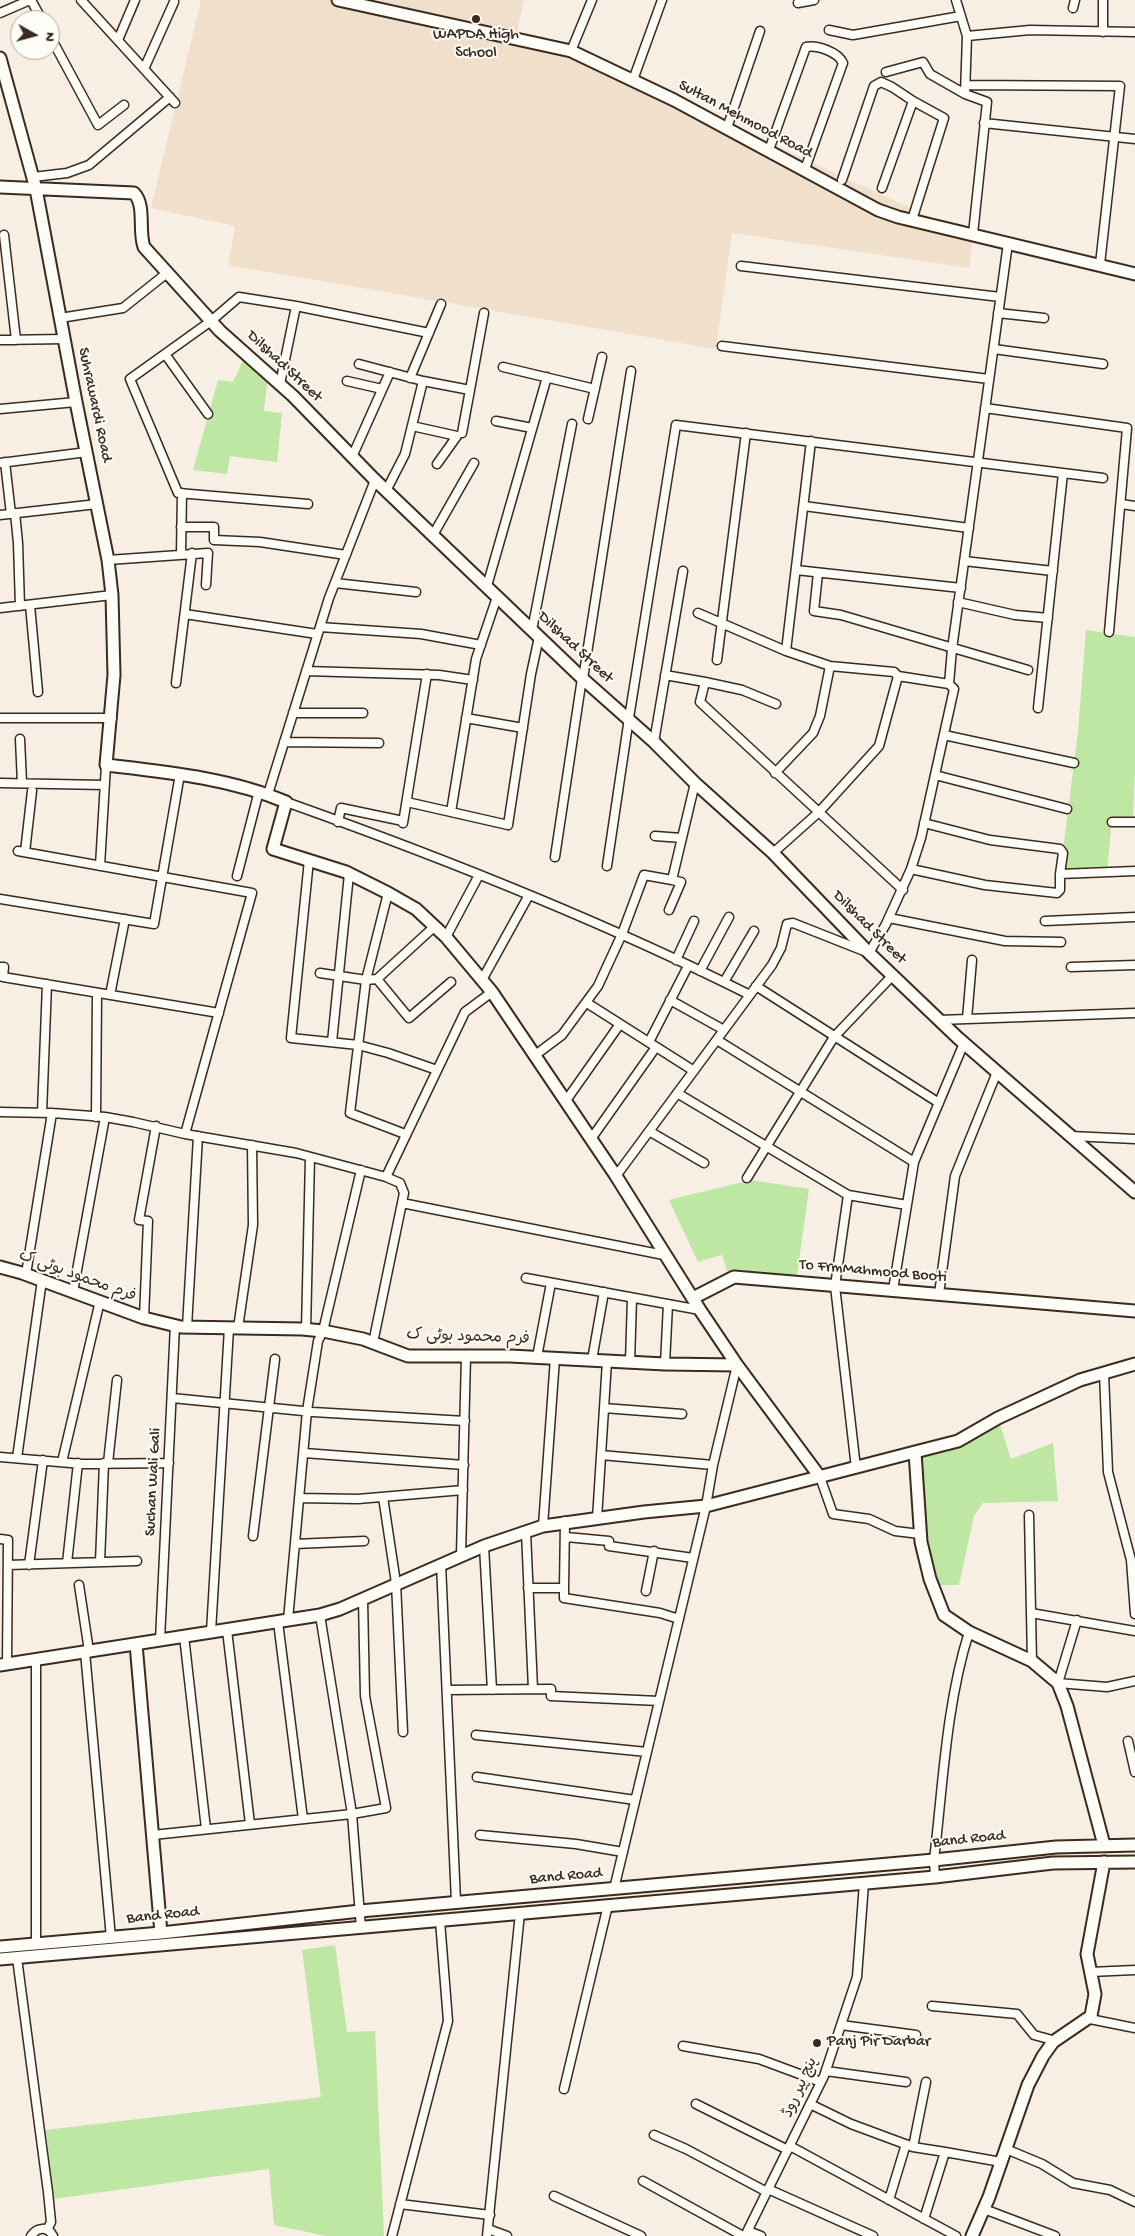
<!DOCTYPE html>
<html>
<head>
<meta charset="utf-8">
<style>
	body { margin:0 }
	#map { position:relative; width:1135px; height:2236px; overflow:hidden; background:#f7efe3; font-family:"Gochi Hand",sans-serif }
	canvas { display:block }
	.north { position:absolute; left:10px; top:10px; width:50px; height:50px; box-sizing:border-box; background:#fdfcf7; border:1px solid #afa8a0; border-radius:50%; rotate:97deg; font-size:14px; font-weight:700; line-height:20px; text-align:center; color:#3b2a1e }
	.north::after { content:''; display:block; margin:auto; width:18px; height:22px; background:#3b2a1e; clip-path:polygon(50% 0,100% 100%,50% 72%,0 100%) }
</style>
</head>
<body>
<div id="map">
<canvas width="1135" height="2236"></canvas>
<div class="north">N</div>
</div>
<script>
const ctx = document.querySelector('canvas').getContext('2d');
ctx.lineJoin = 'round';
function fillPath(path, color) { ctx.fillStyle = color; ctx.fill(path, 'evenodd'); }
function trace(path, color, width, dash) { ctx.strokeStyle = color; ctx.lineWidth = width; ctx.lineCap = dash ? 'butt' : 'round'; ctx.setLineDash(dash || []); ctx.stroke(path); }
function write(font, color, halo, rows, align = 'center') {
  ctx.font = font + ' "Gochi Hand","Playpen Sans Arabic",sans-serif'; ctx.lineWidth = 4; ctx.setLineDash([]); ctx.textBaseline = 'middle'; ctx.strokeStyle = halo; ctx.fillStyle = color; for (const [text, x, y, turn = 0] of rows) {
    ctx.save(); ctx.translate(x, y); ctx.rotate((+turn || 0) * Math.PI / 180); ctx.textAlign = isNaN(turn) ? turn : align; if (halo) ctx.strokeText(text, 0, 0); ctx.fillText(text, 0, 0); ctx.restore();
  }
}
fillPath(new Path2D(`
	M 201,0 L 524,0 L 516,38 L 571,51 L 973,237 L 969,268 L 732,233 L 716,349 L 228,265 L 235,226 L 151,208 Z`), '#f0e0cb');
fillPath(new Path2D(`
	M 246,354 L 268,376 L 264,411 L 282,413 L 277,462 L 230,456 L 227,474 L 193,470 L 218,380 L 233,382 Z
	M 1086,630 L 1135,637 L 1135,769 L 1133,818 L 1112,818 L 1107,872 L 1060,874 L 1078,731 Z
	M 751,1180 L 809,1189 L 796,1282 L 730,1279 L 722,1255 L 698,1262 L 669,1200 Z
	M 998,1418 L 1011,1459 L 1053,1443 L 1058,1501 L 983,1503 L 974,1516 L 959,1585 L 932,1585 L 915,1452 L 958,1440 Z
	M 335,1945 L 347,2032 L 375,2031 L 384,2236 L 326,2236 L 274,2225 L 269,2169 L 53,2199 L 46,2130 L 321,2097 L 302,1950 Z`), '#bee7a4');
const street = new Path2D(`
	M 31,0 L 42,20
	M 81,0 L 175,103
	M 956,0 L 967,36
	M 798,3 L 814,0
	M 1073,8 L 1075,0
	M 0,13 L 30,0
	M 829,30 L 853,35 L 961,16
	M 1103,32 L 1103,0
	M 50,36 L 98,125 L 124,105
	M 118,40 L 135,0
	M 571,51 L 592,0
	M 144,69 L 174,2
	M 886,72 L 923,62 L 930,74 L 965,94
	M 633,80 L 662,0
	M 966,85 L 1120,86 L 1100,264
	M 984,123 L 1135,139
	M 727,128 L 760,31
	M 769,150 L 806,47 C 818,45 838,52 843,63 L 805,169
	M 33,177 L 67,173 L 89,165 L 170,97
	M 842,180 L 874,86 L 881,82 L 892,87 L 913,101 L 944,118 L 912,220
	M 882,188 L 913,101
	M 973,234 L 987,102 L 965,94 L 967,36 L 1030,30 L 1135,32
	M 4,235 L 16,340
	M 741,266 L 1000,297
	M 998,313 L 1044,318
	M 60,318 L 123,308 L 167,273
	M 0,340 L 64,339
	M 722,346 L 989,379
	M 994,349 L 1103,364
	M 165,354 L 208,414
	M 359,364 L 423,381 L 405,454 L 386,491
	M 503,367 L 595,389
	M 410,378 L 441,304
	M 347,381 L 382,389
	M 423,381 L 470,390 L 484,313
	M 280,384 L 296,306
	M 985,408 L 1127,428 L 1109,632
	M 0,409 L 76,402
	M 588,419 L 602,357
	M 496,421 L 532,428
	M 412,426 L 457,436 L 437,464
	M 462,433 L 470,390
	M 352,457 L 390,372
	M 5,462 L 11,514
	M 0,463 L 87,452
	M 308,504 L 178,493 L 130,379 L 211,321 L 239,297 L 296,306 L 429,333
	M 1121,504 L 1135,506
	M 804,506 L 969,528
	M 15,513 L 18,543 L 20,606
	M 0,515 L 97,504
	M 181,527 L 214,527 L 214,540 L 260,542 L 346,555
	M 433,535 L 474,463
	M 181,554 L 182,493
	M 108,560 L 208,553 L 206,585
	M 964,561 L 1053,571
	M 796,570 L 961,588
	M 818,573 L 814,611 L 841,615 L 1028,670
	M 335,583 L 416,592
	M 487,586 L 547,377
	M 958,602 L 1015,615 L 1048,618
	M 30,605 L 38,692
	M 0,608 L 112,595
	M 698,613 L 786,651 L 830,666 L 894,672 L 898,676 L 949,684
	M 185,614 L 317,634
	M 320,627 L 421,634 L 481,645
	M 532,630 L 572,424
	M 786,651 L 811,441
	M 717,660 L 746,433
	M 306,671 L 439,675 L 473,680
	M 665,675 L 705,682 L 700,702 L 903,890
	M 583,679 L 631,371
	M 705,682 L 742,690 L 776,704
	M 176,683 L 192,553
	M 1038,708 L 1063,473
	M 293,713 L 363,713
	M 0,718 L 112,718
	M 466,718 L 523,728
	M 944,735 L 1074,763
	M 20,739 L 22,783
	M 284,742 L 379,743
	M 654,742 L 683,571
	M 775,773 L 813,733 L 820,716 L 830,666
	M 935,775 L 1067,809
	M 0,783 L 105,785
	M 268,794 L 329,598 L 375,480
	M 286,802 C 444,858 600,920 750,995
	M 407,802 L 508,825 L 531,674 L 539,637
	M 451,812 L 476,659 L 497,597
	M 338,822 L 341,808 L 403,821
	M 1112,822 L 1135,822
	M 403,823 L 427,674
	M 924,823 L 990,840 L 1060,849 L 1063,853 L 1060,874 L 1135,871
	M 655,836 L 682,838
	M 18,851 L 252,893 L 185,1134
	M 25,852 L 32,791
	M 773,853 L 819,812 L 879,746 L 898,676
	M 555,857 L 582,678
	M 309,860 L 291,1038 L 358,1045 L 388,1053 L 437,1070
	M 100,866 L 106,765
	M 607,866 L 629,718 L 676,425 L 1103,478
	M 911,869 L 985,885 L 1057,893 L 1060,890 L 1060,874
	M 237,876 L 259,791
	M 388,893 L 366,980 L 350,1113 L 405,1134
	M 0,899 L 154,924 L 180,774
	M 669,910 L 681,882 L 672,880
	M 889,918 L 1005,941 L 1061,942
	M 1045,921 L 1135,917
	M 446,937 L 479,875
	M 676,960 L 694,921
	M 0,967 L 4,967 L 3,977 L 219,1013
	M 1071,967 L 1135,965
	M 700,971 L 729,917
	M 320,973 L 366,980 L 377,979 L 435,926
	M 377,979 L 409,1018 L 451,982
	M 482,980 L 529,895
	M 724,982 L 754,931
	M 756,986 L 939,1103
	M 110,995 L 125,919
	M 670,1000 L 724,1030
	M 587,1003 L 694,1071
	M 967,1019 L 972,960
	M 939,1020 L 1135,1013
	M 717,1040 L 914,1162
	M 332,1042 L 349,874
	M 649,1042 L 688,966
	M 534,1056 L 562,1035 L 598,986 L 622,934 L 644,875 L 672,880 L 695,783
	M 677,1093 L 848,1195 L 907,1205
	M 565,1102 L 620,1024
	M 0,1112 L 52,1113 L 105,1117 L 133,1122 L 185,1134 L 296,1153 L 386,1177 L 400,1183 L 404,1193 L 373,1343
	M 42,1113 L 47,984
	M 96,1117 L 97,993
	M 649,1131 L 704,1163
	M 1071,1136 L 1135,1139
	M 591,1139 L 656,1047
	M 616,1176 L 772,965 L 781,948 L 787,924 L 793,923 L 869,953 L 886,924 L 911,869 L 921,838 L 954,689 L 949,684 L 952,649 L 1008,243
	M 386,1177 L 465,1012 L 492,992
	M 747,1178 L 834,1037 L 893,975
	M 848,1195 L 835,1286 L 856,1468
	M 402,1203 L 664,1255
	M 26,1274 L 52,1113
	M 526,1278 L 700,1310
	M 893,1290 L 914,1162 L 964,1043
	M 73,1292 L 105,1117
	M 939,1294 L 955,1176 L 997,1072
	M 144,1318 L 148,1221 L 139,1220 L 156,1126
	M 187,1327 L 198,1136
	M 238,1328 L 253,1225 L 252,1145
	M 306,1330 L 310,1157
	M 537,1357 L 551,1283
	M 592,1360 L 604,1292
	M 630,1362 L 632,1298
	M 665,1364 L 668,1304
	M 1104,1373 L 1108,1472 L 1131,1560 L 1135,1614
	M 172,1398 L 313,1412 L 465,1421
	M 604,1408 L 682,1414
	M 304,1453 L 464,1465
	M 601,1455 L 713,1465
	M 0,1457 L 82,1464 L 169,1463
	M 17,1458 L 42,1280
	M 62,1462 L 100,1301
	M 108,1463 L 117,1380
	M 820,1477 L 833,1514 L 869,1519 L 895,1531 L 920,1534
	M 383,1497 L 396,1583 L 403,1732
	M 299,1498 L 358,1499 L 463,1490
	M 1029,1515 L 1032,1661
	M 597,1519 L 607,1361
	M 543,1526 L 555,1358
	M 526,1532 L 533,1689
	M 253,1536 L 275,1359
	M 566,1537 L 609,1541 L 609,1546 L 693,1558
	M 0,1539 L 8,1540 L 7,1664
	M 295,1544 L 364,1541
	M 484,1546 L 492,1690
	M 461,1555 L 466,1356
	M 100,1562 L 104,1463
	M 67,1563 L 78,1463
	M 441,1564 L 456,1902
	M 8,1565 L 137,1561
	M 29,1565 L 43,1460
	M 79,1585 L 89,1651
	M 528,1588 L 564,1588 L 565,1521
	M 564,1588 L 564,1598 L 660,1613 L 679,1619
	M 646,1591 L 654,1551
	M 1031,1613 L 1135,1631
	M 320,1615 L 352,1814 L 361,1928
	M 288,1620 L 307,1411 L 318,1341 L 323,1331 L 361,1170
	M 1077,1620 L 1058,1683 L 1107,1687 L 1135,1681
	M 278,1622 L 303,1819
	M 227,1630 L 250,1824
	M 211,1632 L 229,1328
	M 184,1636 L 206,1829
	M 160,1640 L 175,1325
	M 85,1652 L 111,1938
	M 447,1690 L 551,1689 L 551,1696 L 659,1701
	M 476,1735 L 647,1752
	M 1128,1741 L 1135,1772
	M 477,1777 L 635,1800
	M 153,1835 L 352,1814 L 386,1808 L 365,1696 L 363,1599
	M 480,1835 L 576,1844 L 623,1852
	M 935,1877 L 934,1860 C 943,1785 946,1705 969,1632
	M 614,1889 L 706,1506 L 713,1465 L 737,1365
	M 36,1944 L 36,1659
	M 17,1958 L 48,2192 L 51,2222 L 47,2230
	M 1090,1972 L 1135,1970
	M 932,2006 L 1017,2014 L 1034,2035 L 1056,2041
	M 1090,2019 L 1135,2028
	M 841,2025 L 916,2035
	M 683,2046 L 759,2059 L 821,2082
	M 826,2071 L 906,2082
	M 564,2089 L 608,1905
	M 696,2104 L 788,2150
	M 810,2104 L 851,2124 L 913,2147 L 945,2152 L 924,2219
	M 654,2135 L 686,2149 L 767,2192
	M 790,2146 L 956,2236
	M 913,2147 L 926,2082
	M 1006,2149 L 1042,2164 L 1073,2183 L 1110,2190 L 1135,2202
	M 945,2152 L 1001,2162
	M 643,2181 L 743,2236
	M 768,2189 L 873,2236
	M 554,2196 L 641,2236
	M 889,2200 L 906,2144
	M 400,2204 L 490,2215
	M 984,2209 L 1055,2236
	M 488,2229 L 507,2236
	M 748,2231 L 761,2236
	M 31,2236 C 37,2227 48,2226 53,2236
	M 392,2236 L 448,2021 L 440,1921
	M 487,2236 L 520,1913
	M 745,2236 L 824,2076 L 857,1977 L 864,1883`);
const secondary = new Path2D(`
	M 338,0 L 571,51 L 674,100 L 878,210 L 898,217 L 1135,274
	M 0,58 L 36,189 L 76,402 L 108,560 L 112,595 L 114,675 L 106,765 C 166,772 230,778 286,802 L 273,849 L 346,872 L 388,893 L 416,909 L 446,937 L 492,992 L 616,1176 L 700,1310 L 737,1365 L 820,1477
	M 0,187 L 134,193 C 146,206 138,230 144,247 L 220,331 L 293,396 L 375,480 L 583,679 L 654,742 L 695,783 L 773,853 L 869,953 L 958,1038 L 1135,1192
	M 0,1267 L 22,1273 L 144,1318 L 181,1327 L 302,1329 L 323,1331 L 363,1339 L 408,1356 L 510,1356 L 665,1364 L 737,1365
	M 693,1298 L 734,1277 L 1135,1311
	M 915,1452 L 958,1441 L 998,1418 L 1080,1380 L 1135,1364
	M 136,1644 L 161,1933
	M 0,1665 L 320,1615 L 340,1609 L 484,1546 L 543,1526 L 644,1512 L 706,1506 L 915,1452 L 921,1542 L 930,1579 L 944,1615 L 969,1632 L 1032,1661 L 1058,1683 L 1067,1706 L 1104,1845
	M 0,1947 L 161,1933 L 360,1911 L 934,1860 L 1056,1847 L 1135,1845
	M 0,1959 L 935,1877 L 1053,1863 L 1135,1862
	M 972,2236 L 989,2197 L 1028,2085 L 1043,2056 L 1053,2042 L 1091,2016 L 1095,1994 L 1087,1954 L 1104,1862`);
trace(street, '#3b2a1e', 11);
trace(secondary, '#3b2a1e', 15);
trace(street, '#fdfcf7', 8);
trace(secondary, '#fdfcf7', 11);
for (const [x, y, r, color] of [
	[476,19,5,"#3b2a1e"],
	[817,2043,5,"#3b2a1e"]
]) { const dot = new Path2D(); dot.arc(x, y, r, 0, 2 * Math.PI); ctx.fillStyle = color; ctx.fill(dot); trace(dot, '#fdfcf7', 2); }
write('16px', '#3b2a1e', '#fdfcf7', [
	["WAPDA High",476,36],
	["School",476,54],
	["Panj Pir Darbar",827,2043,"left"]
]);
write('16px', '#3b2a1e', '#fdfcf7', [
	["Sultan Mehmood Road",745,120,28],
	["Dilshad Street",284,367,43],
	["Suhrawardi Road",94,405,78],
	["Dilshad Street",575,648,43],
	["Dilshad Street",869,928,45],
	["To FrmMahmood Booti",873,1272,5],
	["فرم محمود بوٹی ک",77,1277,20],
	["فرم محمود بوٹی ک",468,1338,2],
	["Suchan Wali Gali",154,1482,-87],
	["Band Road",969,1840,-6],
	["Band Road",566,1877,-5],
	["Band Road",163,1916,-6],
	["پنج پیر روڈ",801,2088,-66]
]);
</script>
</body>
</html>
